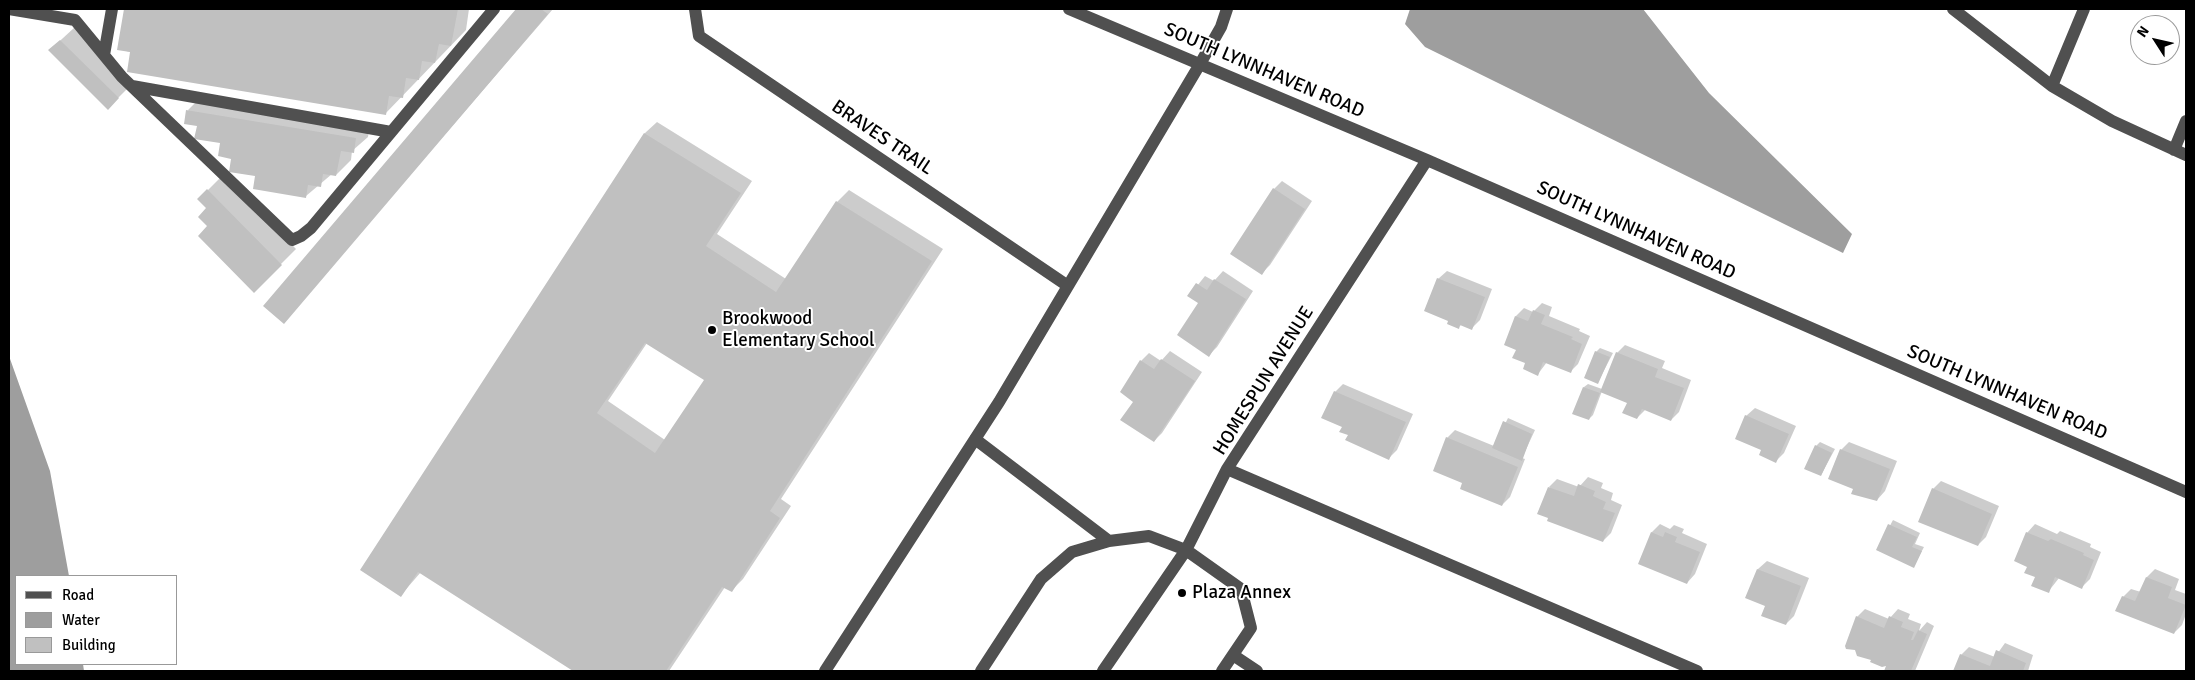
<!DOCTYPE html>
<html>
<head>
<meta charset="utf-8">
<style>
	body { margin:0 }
	#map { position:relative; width:2195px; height:680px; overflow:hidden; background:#fff; font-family:Signika,sans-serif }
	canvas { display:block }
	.frame { position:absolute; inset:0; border:10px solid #000; pointer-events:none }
	.legend { position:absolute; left:15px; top:575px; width:162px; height:90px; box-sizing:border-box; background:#fff; border:1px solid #999; margin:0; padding:6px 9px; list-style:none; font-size:15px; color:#000 }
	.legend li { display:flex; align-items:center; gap:10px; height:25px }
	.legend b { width:25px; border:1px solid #999 }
	.north { position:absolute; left:2130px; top:15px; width:50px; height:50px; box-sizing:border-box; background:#fff; border:1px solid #999; border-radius:50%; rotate:305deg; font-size:14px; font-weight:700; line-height:20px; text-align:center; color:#000 }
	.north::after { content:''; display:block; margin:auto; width:18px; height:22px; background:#000; clip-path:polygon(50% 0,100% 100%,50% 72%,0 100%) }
</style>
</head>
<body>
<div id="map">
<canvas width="2195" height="680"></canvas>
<div class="frame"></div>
<ul class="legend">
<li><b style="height:6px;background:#505050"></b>Road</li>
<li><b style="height:14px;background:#9e9e9e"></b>Water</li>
<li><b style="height:14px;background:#c0c0c0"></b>Building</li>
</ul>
<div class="north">N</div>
</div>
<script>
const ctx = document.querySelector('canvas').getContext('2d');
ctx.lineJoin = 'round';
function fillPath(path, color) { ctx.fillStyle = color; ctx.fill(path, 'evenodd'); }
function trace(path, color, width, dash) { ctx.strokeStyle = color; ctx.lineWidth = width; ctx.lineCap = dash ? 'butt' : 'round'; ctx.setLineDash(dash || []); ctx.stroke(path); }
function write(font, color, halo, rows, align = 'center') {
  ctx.font = font + ' Signika,sans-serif'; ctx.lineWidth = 4; ctx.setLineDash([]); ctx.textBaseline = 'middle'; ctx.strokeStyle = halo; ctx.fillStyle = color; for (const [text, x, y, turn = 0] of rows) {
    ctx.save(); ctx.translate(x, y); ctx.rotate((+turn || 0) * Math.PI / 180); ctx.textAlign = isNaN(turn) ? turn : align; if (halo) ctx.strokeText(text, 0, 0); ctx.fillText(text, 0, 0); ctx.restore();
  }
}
fillPath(new Path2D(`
	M 1410,9 L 1643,9 L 1709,93 L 1852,234 L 1843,253 L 1425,47 L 1405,24 Z
	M 9,356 L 50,471 L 69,576 L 16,576 L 16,664 L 83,664 L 84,671 L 9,671 Z`), '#9e9e9e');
fillPath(new Path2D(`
	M 125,9 L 469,9 L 466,30 L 385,114 L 118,49 Z
	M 518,9 L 553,9 L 283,322 L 265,306 Z
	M 75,27 L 133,83 L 108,108 L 50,50 Z
	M 202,96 L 370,124 L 368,137 L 352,151 L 351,160 L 336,175 L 332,174 L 306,196 L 257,175 L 233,158 L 222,142 L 198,125 L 188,110 Z
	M 657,122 L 752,181 L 717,234 L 786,279 L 837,202 L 849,190 L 943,249 L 781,499 L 791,506 L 743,579 L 731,591 L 725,587 L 669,671 L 575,671 L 421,572 L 401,595 L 362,570 L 645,133 ZM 647,343 L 706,379 L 665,440 L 608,401 Z
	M 223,175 L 296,249 L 254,291 L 209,226 L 208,208 L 199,199 Z
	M 1282,181 L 1312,201 L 1270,265 L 1262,273 L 1274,189 Z
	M 1223,271 L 1253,291 L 1217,347 L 1209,355 L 1199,303 L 1189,296 L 1205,276 L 1214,281 Z
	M 1447,271 L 1492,289 L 1480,320 L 1472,328 L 1462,324 L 1458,328 L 1450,321 L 1438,279 Z
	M 1542,303 L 1552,307 L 1549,316 L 1580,329 L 1579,331 L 1590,336 L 1578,364 L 1570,372 L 1547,362 L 1538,374 L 1517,349 L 1505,344 L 1516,316 L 1524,308 L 1533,312 Z
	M 1625,345 L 1665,361 L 1662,368 L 1691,380 L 1679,412 L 1671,420 L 1646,409 L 1637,418 L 1629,402 L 1602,391 L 1593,415 L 1589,419 L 1584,387 L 1588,384 L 1602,389 L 1617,353 Z
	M 1600,348 L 1613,353 L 1598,382 L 1596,352 Z
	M 1170,351 L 1202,372 L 1162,433 L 1154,441 L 1134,401 L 1141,361 L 1149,353 L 1161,361 Z
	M 1343,384 L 1413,414 L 1397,450 L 1389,458 L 1349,435 L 1343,426 L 1335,392 Z
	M 1755,408 L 1796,426 L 1784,453 L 1776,461 L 1763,450 L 1737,438 L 1746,416 Z
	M 1508,418 L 1535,430 L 1522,458 L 1525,459 L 1510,497 L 1502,505 L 1464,483 L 1447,438 L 1455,430 L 1494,446 Z
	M 1820,442 L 1835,449 L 1821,475 L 1816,446 Z
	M 1849,442 L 1897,461 L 1885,491 L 1877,500 L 1855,489 L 1841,450 Z
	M 1588,477 L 1603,483 L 1601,488 L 1613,493 L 1611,500 L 1622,505 L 1611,533 L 1603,541 L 1549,487 L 1557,479 L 1579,487 Z
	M 1941,481 L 1999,506 L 1986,537 L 1978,545 L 1933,489 Z
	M 1893,520 L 1920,533 L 1915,544 L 1924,547 L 1914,566 L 1877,550 Z
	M 1660,524 L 1670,529 L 1674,525 L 1684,529 L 1682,533 L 1707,544 L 1695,574 L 1687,583 L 1639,563 L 1652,532 Z
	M 2035,524 L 2057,534 L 2060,531 L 2091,544 L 2090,547 L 2101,552 L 2090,579 L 2082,587 L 2059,578 L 2048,592 L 2029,566 L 2027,533 Z
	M 1767,561 L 1809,578 L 1794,616 L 1786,624 L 1767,605 L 1747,597 L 1758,569 Z
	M 2155,569 L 2179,579 L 2175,590 L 2186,594 L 2186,614 L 2182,625 L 2174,633 L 2123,597 L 2131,589 L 2141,592 L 2147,577 Z
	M 1865,609 L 1889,619 L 1898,609 L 1910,614 L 1908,619 L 1921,624 L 1919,631 L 1927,622 L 1934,626 L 1915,671 L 1885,671 L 1889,664 L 1873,659 L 1857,617 Z
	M 2005,643 L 2033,655 L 2028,671 L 1955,671 L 1961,655 L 1969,647 L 1995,657 Z`), '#0003');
fillPath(new Path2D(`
	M 124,9 L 458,9 L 451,46 L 439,44 L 435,63 L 422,61 L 419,80 L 406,78 L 403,98 L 389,96 L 386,115 L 127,72 L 130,52 L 117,50 Z
	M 516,9 L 541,9 L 548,14 L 284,324 L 263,306 Z
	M 60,40 L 119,98 L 108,110 L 48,50 Z
	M 186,110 L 356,138 L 354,153 L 341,151 L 336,176 L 323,174 L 321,187 L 308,185 L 306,198 L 253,189 L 255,176 L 229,172 L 231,159 L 218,156 L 220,143 L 194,139 L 197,126 L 184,124 Z
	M 644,133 L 741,193 L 706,246 L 776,292 L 836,201 L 932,261 L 770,511 L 780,518 L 732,592 L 722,587 L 666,671 L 573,671 L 418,572 L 401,597 L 360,570 ZM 645,343 L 704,380 L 655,453 L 597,413 Z
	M 1273,188 L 1305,209 L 1262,275 L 1230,254 Z
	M 207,189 L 282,265 L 254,293 L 198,236 L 207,226 L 198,217 L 206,208 L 197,199 Z
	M 1437,278 L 1485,297 L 1472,330 L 1460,325 L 1459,329 L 1447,324 L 1448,321 L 1424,311 Z
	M 1214,279 L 1246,299 L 1209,357 L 1177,335 L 1198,303 L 1187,296 L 1196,283 L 1207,290 Z
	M 1533,310 L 1545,315 L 1541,324 L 1573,337 L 1571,339 L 1582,344 L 1571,373 L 1543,362 L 1538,376 L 1523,369 L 1525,363 L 1512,358 L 1516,350 L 1504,345 L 1515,316 L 1528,321 Z
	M 1595,351 L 1610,357 L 1598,384 L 1584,378 Z
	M 1616,352 L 1658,369 L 1655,377 L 1684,388 L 1671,421 L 1642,409 L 1637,419 L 1622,413 L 1627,403 L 1600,392 Z
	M 1161,359 L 1195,381 L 1154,442 L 1120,420 L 1133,402 L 1120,392 L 1140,360 L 1154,369 Z
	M 1583,387 L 1600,393 L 1589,420 L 1572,414 Z
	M 1334,391 L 1406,422 L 1389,460 L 1345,440 L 1348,435 L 1339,432 L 1342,427 L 1321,418 Z
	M 1745,415 L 1789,434 L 1776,463 L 1759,455 L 1761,450 L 1735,439 Z
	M 1503,421 L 1532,434 L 1522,461 L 1492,448 Z
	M 1446,437 L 1518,467 L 1502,506 L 1460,489 L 1462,483 L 1433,471 Z
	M 1815,445 L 1832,453 L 1821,476 L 1804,469 Z
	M 1840,449 L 1890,469 L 1877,501 L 1851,494 L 1853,489 L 1828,479 Z
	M 1578,484 L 1595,491 L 1593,496 L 1606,502 L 1603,509 L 1615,513 L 1603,542 L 1547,521 L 1548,518 L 1537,514 L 1548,487 L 1574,496 Z
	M 1932,488 L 1992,514 L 1978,546 L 1918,522 Z
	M 1888,524 L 1917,537 L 1912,547 L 1922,551 L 1914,568 L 1876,550 Z
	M 1651,532 L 1663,537 L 1665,532 L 1677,537 L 1675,542 L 1700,552 L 1687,584 L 1638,564 Z
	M 2026,532 L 2048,541 L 2051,539 L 2084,553 L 2083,555 L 2094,560 L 2082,589 L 2055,577 L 2049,593 L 2031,586 L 2035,577 L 2024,573 L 2027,567 L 2014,561 Z
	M 1757,569 L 1801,586 L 1786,625 L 1761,616 L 1765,606 L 1745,598 Z
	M 2146,577 L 2172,587 L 2168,598 L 2186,605 L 2174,634 L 2115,611 L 2122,596 L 2135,601 Z
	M 1856,616 L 1884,628 L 1889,616 L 1903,622 L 1901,627 L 1914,632 L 1911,640 L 1913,640 L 1918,630 L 1927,634 L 1911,671 L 1884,671 L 1886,666 L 1882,667 L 1870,662 L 1871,660 L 1857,656 L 1855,650 L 1846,649 L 1845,646 Z
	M 1996,650 L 2026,663 L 2023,671 L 1953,671 L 1960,654 L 1990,666 Z`), '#c0c0c0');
trace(new Path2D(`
	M 9,9 L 75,20 L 122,77 L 292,240 L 301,236 L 311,228 L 494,9
	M 695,9 L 699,36 L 1068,286
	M 1069,9 L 1427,160 L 2186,492
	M 1953,9 L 2052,86 L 2112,121 L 2186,155
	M 104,55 L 112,9
	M 132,86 L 391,132
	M 2052,86 L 2084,9
	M 2174,150 L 2186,121
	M 975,439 L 1109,541 L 1072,552 L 1041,579 L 981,671
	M 1227,469 L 1697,671
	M 1109,541 L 1149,536 L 1186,550 L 1227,469 L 1427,160
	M 1233,655 L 1257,671
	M 825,671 L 999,402 L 1200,64 L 1221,27 L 1227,9
	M 1103,671 L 1186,550 L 1241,589 L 1251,628 L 1222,671`), '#505050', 12);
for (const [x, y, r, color] of [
	[712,330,5,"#000"],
	[1182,593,5,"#000"]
]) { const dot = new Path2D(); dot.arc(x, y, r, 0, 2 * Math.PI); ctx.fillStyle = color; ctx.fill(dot); trace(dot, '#fff', 2); }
write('19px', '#000', '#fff', [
	["SOUTH LYNNHAVEN ROAD",1264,71,23],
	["BRAVES TRAIL",882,138,34],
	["SOUTH LYNNHAVEN ROAD",1636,231,24],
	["HOMESPUN AVENUE",1264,381,-58],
	["SOUTH LYNNHAVEN ROAD",2007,393,23]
]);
write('19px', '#000', '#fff', [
	["Brookwood",722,319],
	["Elementary School",722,341],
	["Plaza Annex",1192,593]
], 'left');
</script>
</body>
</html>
